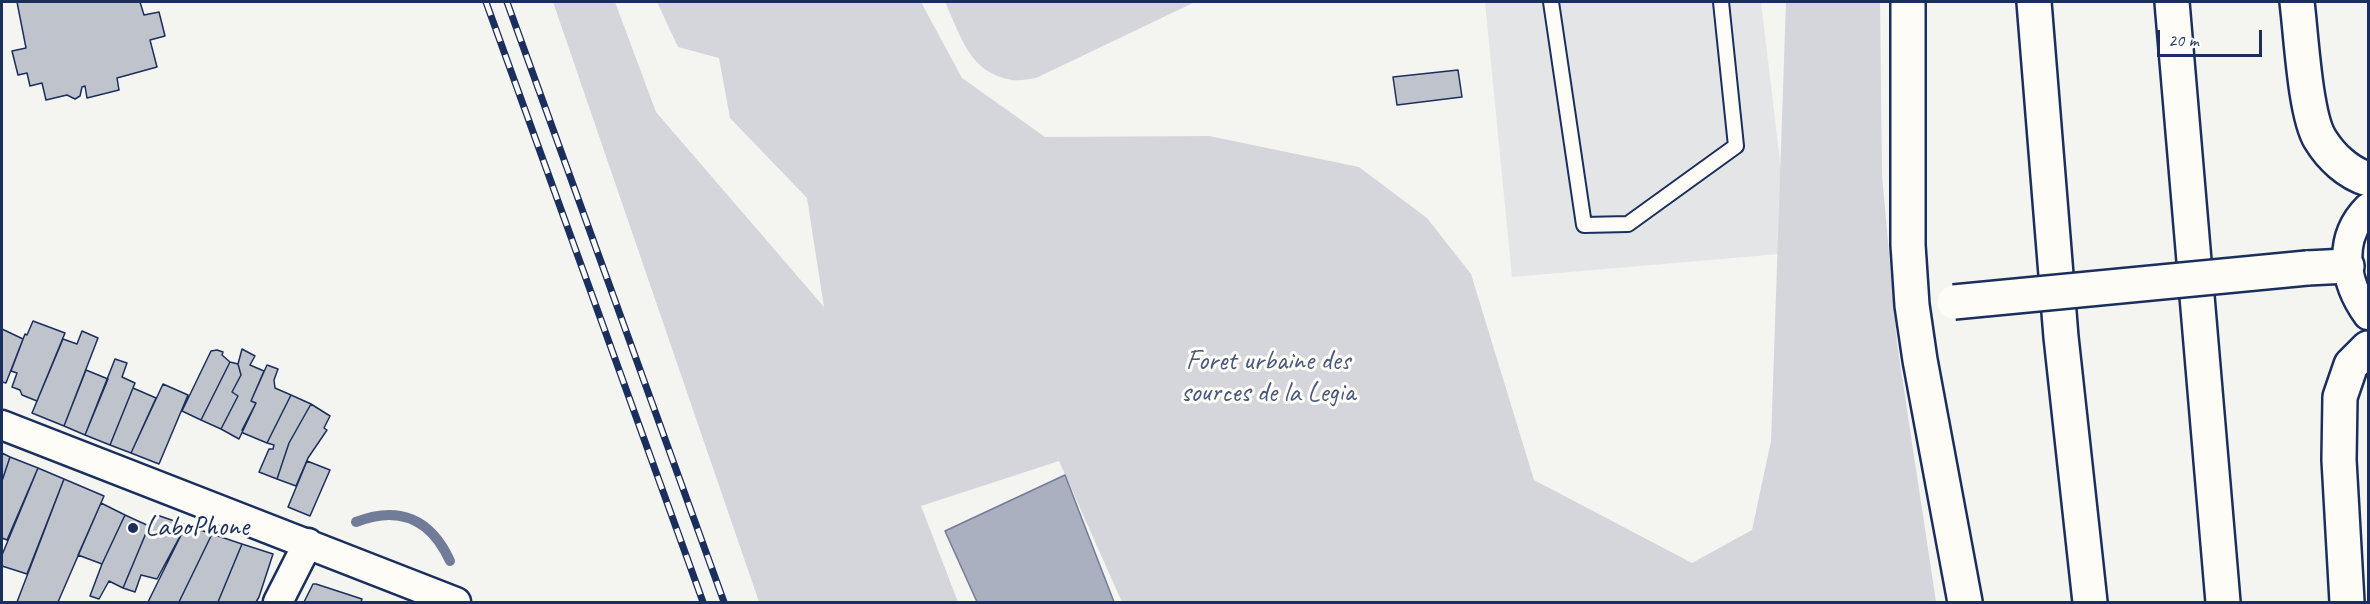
<!DOCTYPE html>
<html>
<head>
<meta charset="utf-8">
<style>
	body { margin:0 }
	#map { position:relative; width:2370px; height:604px; overflow:hidden; background:#f4f4f1; font-family:Caveat,sans-serif }
	canvas { display:block }
	.frame { position:absolute; inset:0; border:3px solid #1b2f5e; pointer-events:none }
	.scale { position:absolute; left:2157px; top:30px; width:105px; height:27px; box-sizing:border-box; border:3px solid #1b2f5e; border-top:0; padding-left:8px; font-size:18px; line-height:21px; white-space:nowrap; color:#1b2f5e; -webkit-text-stroke:4px #fdfcf7; paint-order:stroke }
</style>
</head>
<body>
<div id="map">
<canvas width="2370" height="604"></canvas>
<div class="frame"></div>
<div class="scale">20 m</div>
</div>
<script>
const ctx = document.querySelector('canvas').getContext('2d');
ctx.lineJoin = 'round';
function fillPath(path, color) { ctx.fillStyle = color; ctx.fill(path, 'evenodd'); }
function trace(path, color, width, dash) { ctx.strokeStyle = color; ctx.lineWidth = width; ctx.lineCap = dash ? 'butt' : 'round'; ctx.setLineDash(dash || []); ctx.stroke(path); }
function write(font, color, halo, rows, align = 'center') {
  ctx.font = font + ' Caveat,sans-serif'; ctx.lineWidth = 6; ctx.setLineDash([]); ctx.textBaseline = 'middle'; ctx.strokeStyle = halo; ctx.fillStyle = color; for (const [text, x, y, turn = 0] of rows) {
    ctx.save(); ctx.translate(x, y); ctx.rotate((+turn || 0) * Math.PI / 180); ctx.textAlign = isNaN(turn) ? turn : align; if (halo) ctx.strokeText(text, 0, 0); ctx.fillText(text, 0, 0); ctx.restore();
  }
}
fillPath(new Path2D(`
	M 1485,2 L 1761,2 L 1791,253 L 1512,277 Z`), '#e4e5e6');
fillPath(new Path2D(`
	M 553,2 L 615,2 L 656,112 L 824,307 L 807,198 L 730,118 L 719,58 L 678,47 L 657,2 L 921,2 L 962,78 L 1045,137 L 1209,136 L 1359,167 L 1427,218 L 1471,274 L 1534,480 L 1692,563 L 1752,530 L 1771,441 L 1786,2 L 1880,2 L 1882,175 L 1897,343 L 1936,602 L 1122,602 L 1059,461 L 921,506 L 958,602 L 759,602 Z
	M 945,2 L 1195,2 L 1036,78 C 1029,79 1019,81 1012,80 C 969,73 961,36 945,2 Z`), '#d4d6db');
const water = new Path2D(`
	M 1065,475 L 1114,602 L 977,602 L 945,531 Z`);
fillPath(water, '#aab0bf');
trace(water, '#717c98', 1.5);
trace(new Path2D(`
	M 356,522 C 399,505 431,519 450,561`), '#717c98', 10);
const building = new Path2D(`
	M 17,2 L 140,2 L 144,15 L 159,12 L 165,36 L 150,40 L 157,67 L 117,78 L 119,90 L 87,98 L 85,86 L 82,87 L 80,96 L 75,99 L 67,95 L 46,100 L 42,83 L 30,86 L 27,73 L 18,75 L 12,51 L 26,48 Z
	M 1458,70 L 1462,97 L 1397,105 L 1393,77 Z
	M 33,321 L 65,333 L 37,401 L 22,395 L 20,390 L 12,387 L 17,373 L 11,371 L 25,334 L 27,335 Z
	M 2,329 L 23,339 L 6,383 L 2,382 Z
	M 82,331 L 98,338 L 64,426 L 32,413 L 63,339 L 77,344 Z
	M 242,349 L 255,356 L 250,365 L 264,371 L 251,401 L 256,403 L 239,439 L 221,429 L 238,396 L 232,392 L 241,375 L 238,364 Z
	M 217,350 L 223,352 L 222,355 L 230,362 L 201,420 L 182,411 L 211,351 Z
	M 115,359 L 127,363 L 122,377 L 135,383 L 110,445 L 85,435 Z
	M 230,362 L 238,364 L 241,375 L 232,392 L 238,396 L 221,429 L 201,420 Z
	M 267,365 L 278,369 L 274,380 L 275,388 L 291,395 L 267,443 L 243,433 L 242,430 L 256,403 L 251,401 Z
	M 86,370 L 108,379 L 85,435 L 64,426 Z
	M 163,384 L 188,395 L 159,464 L 131,453 Z
	M 133,388 L 156,398 L 131,453 L 110,445 Z
	M 291,395 L 311,404 L 289,443 L 277,479 L 259,472 L 269,449 L 273,449 L 274,445 L 267,443 Z
	M 311,404 L 330,416 L 324,428 L 327,430 L 308,458 L 296,486 L 277,479 L 289,443 Z
	M 2,453 L 10,457 L 2,481 Z
	M 10,457 L 38,468 L 7,540 L 2,538 L 2,481 Z
	M 307,461 L 330,470 L 310,516 L 288,507 Z
	M 38,468 L 64,479 L 27,574 L 2,566 L 2,555 Z
	M 64,479 L 104,496 L 58,602 L 17,602 Z
	M 101,503 L 125,515 L 102,564 L 78,555 Z
	M 154,514 L 186,525 L 157,579 L 141,575 L 135,592 L 123,588 Z
	M 125,515 L 149,526 L 123,588 L 109,581 L 99,599 L 90,596 L 102,564 Z
	M 186,525 L 212,534 L 179,602 L 148,602 Z
	M 212,534 L 242,544 L 218,602 L 179,602 Z
	M 242,544 L 273,554 L 259,597 L 256,602 L 218,602 Z
	M 313,584 L 316,584 L 362,599 L 361,602 L 304,602 Z`);
fillPath(building, '#bfc3cc');
trace(building, '#1b2f5e', 1.5);
const service = new Path2D(`
	M 1551,2 L 1584,225 L 1628,224 L 1736,146 L 1721,2`);
const minor = new Path2D(`
	M 2368,208 C 2337,239 2344,282 2368,315
	M 2,425 L 456,602
	M 278,602 L 308,543`);
const motorway = new Path2D(`
	M 1908,2 L 1908,245 L 1912,305 L 1920,360 L 1965,602
	M 2034,2 L 2061,337 L 2090,602
	M 2172,2 L 2223,602
	M 2297,2 C 2301,33 2305,115 2320,139 C 2331,157 2348,173 2368,179
	M 2307,268 L 2347,266
	M 2347,602 L 2339,460 L 2340,397 L 2351,365 L 2368,348`);
trace(service, '#1b2f5e', 18);
trace(minor, '#1b2f5e', 33);
trace(motorway, '#1b2f5e', 38);
trace(service, '#fdfcf7', 14);
trace(minor, '#fdfcf7', 28);
trace(motorway, '#fdfcf7', 33);
const rail = new Path2D(`
	M 486,2 L 703,602
	M 507,2 L 724,602`);
trace(rail, '#1b2f5e', 7);
trace(rail, '#fdfcf7', 4.5, [14]);
const motorwayBridge = new Path2D(`
	M 1954,302 L 2307,268`);
trace(motorwayBridge, '#1b2f5e', 38, []);
trace(motorwayBridge, '#fdfcf7', 33);
for (const [x, y, r, color] of [
	[133,528,6,"#1b2f5e"]
]) { const dot = new Path2D(); dot.arc(x, y, r, 0, 2 * Math.PI); ctx.fillStyle = color; ctx.fill(dot); trace(dot, '#fdfcf7', 2); }
write('28px', '#49597d', '#fdfcf7', [
	["Foret urbaine des",1268,362],
	["sources de la Legia",1268,394]
]);
write('28px', '#1b2f5e', '#fdfcf7', [
	["LaboPhone",145,528]
], 'left');
</script>
</body>
</html>
